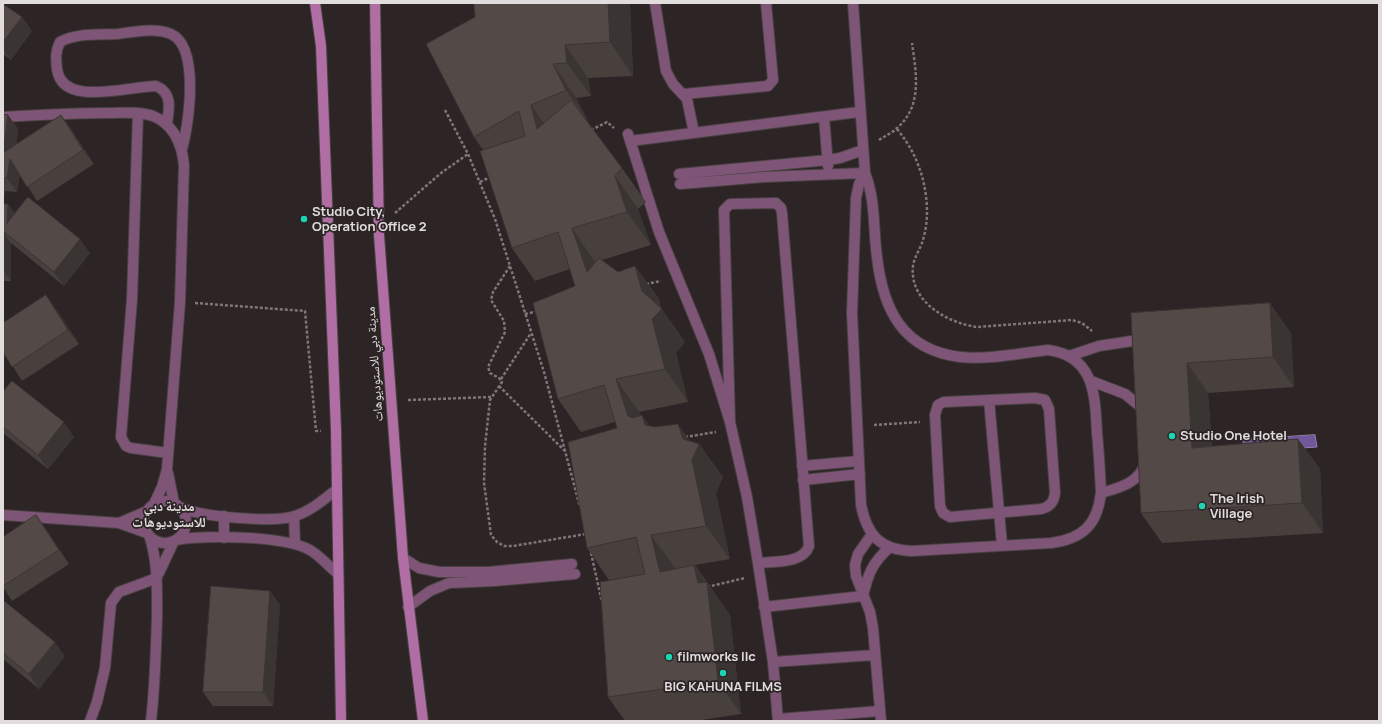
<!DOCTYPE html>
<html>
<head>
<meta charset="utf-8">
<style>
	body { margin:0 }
	#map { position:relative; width:1382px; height:724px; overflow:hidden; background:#2c2425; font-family:Manrope,sans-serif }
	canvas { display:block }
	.frame { position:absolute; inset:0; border:4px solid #e2dddd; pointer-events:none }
</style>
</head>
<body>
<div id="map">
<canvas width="1382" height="724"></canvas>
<div class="frame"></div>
</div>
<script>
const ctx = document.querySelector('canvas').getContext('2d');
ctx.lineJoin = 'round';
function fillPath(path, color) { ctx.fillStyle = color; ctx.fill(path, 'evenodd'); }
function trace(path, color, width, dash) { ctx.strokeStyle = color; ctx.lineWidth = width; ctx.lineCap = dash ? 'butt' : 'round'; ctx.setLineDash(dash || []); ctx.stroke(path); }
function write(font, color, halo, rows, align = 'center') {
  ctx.font = font + ' Manrope,"Noto Naskh Arabic",sans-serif'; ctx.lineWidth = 3.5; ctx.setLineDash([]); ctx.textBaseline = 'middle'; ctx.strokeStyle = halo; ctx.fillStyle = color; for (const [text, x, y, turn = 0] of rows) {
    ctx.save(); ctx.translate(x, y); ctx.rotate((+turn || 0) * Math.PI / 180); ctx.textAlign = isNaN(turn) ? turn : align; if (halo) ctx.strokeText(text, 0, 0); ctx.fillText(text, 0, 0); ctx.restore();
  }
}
const water = new Path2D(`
	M 1315,435 L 1317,447 L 1244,452 L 1243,440 Z`);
fillPath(water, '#71589a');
trace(water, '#9380ae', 1);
const lane = new Path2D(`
	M 655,3 L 666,71 L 673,84 L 687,99 L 694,133
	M 684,94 L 768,86 L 773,80 L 766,3
	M 824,117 L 828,166
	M 628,134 L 659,232 L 709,354 L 730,422 L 747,497 L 758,563 L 773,662 L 778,721
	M 630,141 L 859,112
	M 865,173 C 876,201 873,229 877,257 C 883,310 903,350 960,357 C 989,360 1020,353 1048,350 C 1095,356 1095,396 1097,433 C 1099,453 1100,473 1101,492 C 1098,524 1083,539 1051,543 L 912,551 C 880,550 867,535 861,505 L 852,313 L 856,198 L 859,184 Z
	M 679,174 L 828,160 L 840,158 L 863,150
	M 680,184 L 764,177 L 865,173
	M 1069,356 L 1099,346 L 1145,339
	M 1091,381 L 1125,394 L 1141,407 L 1142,411
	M 1035,398 L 1045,400 L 1049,409 L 1055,493 C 1054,502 1050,507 1041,509 L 950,517 L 943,513 L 940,506 L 935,415 L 938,405 L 944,402 Z
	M 989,400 L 1002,545
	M 730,422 L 724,210 L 730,204 L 776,203 L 781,208 L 782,213 L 809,546 C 803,564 774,561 758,563
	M 802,466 L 859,461
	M 803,480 L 860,474
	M 1101,493 C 1118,488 1140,483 1145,463
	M 872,534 L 858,554 L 855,565 L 856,576 L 870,612 L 873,628 L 881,721
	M 403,558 L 419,568 L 439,572 L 488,572 L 572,564
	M 863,596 C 868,574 872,563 890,547
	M 408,607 L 430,591 L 449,583 L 494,581 L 575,574
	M 764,607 L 863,596
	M 773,662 L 875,655
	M 778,719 L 880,711`);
const street = new Path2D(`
	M 853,3 L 865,173
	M 138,113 L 132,299 L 121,437 L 126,446 L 131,448 L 168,453
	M 3,117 C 38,115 73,113 108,113 C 122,113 139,111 153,116 C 175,125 182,145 184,165 L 180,302 L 167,469 L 162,487 L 154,504
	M 167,124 C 169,109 173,93 156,86 C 129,86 62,108 57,69 C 56,59 55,52 60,42 C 75,33 99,35 117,34 C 133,32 155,27 171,34 C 200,47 189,124 182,149
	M 168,473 L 174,503
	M144 522a21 21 0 1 1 42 0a21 21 0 1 1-42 0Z
	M 180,507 C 200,517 274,523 295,516 C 311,511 323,500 336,490
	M 3,515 L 119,523 L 147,533
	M 294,516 L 295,544
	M 119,523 L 147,511
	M 150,538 C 158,564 157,589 157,617 C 156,652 155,686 151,721
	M 224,538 L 224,516
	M 176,540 C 207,535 278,536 306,548 C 318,553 327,565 337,573
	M 159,573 L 174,541
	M 90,721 L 97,702 L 105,668 L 111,603 L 119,592 L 157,578`);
const secondary = new Path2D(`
	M 315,3 L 321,46 L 336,430 L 341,721
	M 375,3 L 379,235 L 403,558 L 423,721`);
trace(lane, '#494242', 12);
trace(street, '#494242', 12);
trace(secondary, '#494242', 12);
trace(new Path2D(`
	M 445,110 L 468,154 L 495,219 L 544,372 L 580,507
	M 897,129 C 917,153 927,182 927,213 C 927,223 925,234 922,243 C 919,251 914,258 913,266 C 909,302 948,323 977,327 L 1072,320 L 1082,323 L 1092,331
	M 591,130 L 607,122 L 614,128
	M 879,140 C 885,136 892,133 897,128 C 923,106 916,72 912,43
	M 480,182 L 490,177
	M 395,213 L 441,173 L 468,154
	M 510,266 L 493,292 L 491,300 L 504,321 L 505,332 L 488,367 L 490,373 L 499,378 L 502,382 L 490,400 L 485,446 L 484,483 L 491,535 L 497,542 L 504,546 L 513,546 L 586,534
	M 646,284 L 661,281
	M 195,303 L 305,311 L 316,431 L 321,431
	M 525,314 L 539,311
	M 501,379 L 531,333
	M 499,386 L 566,452
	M 408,400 L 491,397
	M 874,425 L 920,422
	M 685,437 L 716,432
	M 591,553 L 602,602
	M 707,587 L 745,578`), '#7e7778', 2.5, [3, 2]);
trace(lane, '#7f5577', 10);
trace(street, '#7f5577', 10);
trace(secondary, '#b16ea5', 10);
fillPath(new Path2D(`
	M 474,3 L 630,3 L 633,76 L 588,78 L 591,96 L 576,98 L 589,124 L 622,168 L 646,202 L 638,209 L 651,245 L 602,260 L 618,272 L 635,266 L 659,299 L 661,308 L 685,342 L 676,353 L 688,402 L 639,412 L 641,416 L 649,426 L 690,441 L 699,444 L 723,477 L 716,493 L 730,559 L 695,565 L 730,615 L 741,714 L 695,721 L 625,721 L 608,697 L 609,580 L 587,548 L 617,428 L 615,422 L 581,432 L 558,399 L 575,286 L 570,269 L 535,281 L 512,248 L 483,150 L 474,137 L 475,17 Z
	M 3,4 L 22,17 L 32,31 L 11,60 L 3,54 Z
	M 3,114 L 8,115 L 18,129 L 16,144 L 61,115 L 71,129 L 94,164 L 37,201 L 20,174 L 17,192 L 5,191 L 4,198 L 3,198 Z
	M 3,204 L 8,204 L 15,214 L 90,253 L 64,286 L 11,243 L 11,281 L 3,281 Z
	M 56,309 L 79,344 L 22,381 L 5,354 L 3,367 L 3,323 Z
	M 1131,313 L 1291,333 L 1294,387 L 1208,393 L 1212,446 L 1298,439 L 1320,469 L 1323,533 L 1162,543 L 1141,513 Z
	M 3,392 L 74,437 L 48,469 L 3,433 Z
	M 46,529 L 69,564 L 12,601 L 3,587 L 3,537 Z
	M 270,591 L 280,605 L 273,706 L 213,706 L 203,692 Z
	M 3,600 L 65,656 L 39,689 L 3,659 Z`), '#47403d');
fillPath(new Path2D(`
	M 608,3 L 630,3 L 633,76 L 610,42 Z
	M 22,17 L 32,31 L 11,60 L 3,49 L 3,42 Z
	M 565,45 L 588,78 L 591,96 L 567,63 Z
	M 553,64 L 576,98 L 590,124 L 566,90 Z
	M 531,105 L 554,138 L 537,129 Z
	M 8,115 L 18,129 L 14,165 L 20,173 L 17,192 L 7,178 L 3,153 Z
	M 61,115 L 71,129 L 94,164 L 83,150 Z
	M 615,176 L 638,209 L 651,245 L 627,212 Z
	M 3,188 L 5,191 L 4,198 L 3,196 Z
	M 8,204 L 18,218 L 7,223 Z
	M 572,228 L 595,262 L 587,272 Z
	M 3,232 L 11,243 L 11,281 L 3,270 Z
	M 80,239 L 90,253 L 64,286 L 54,272 Z
	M 635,266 L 659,299 L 661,309 L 662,309 L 685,342 L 676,353 L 688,402 L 665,369 L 652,319 L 642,291 Z
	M 46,295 L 56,309 L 79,344 L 68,330 Z
	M 1270,303 L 1291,333 L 1294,387 L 1273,357 Z
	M 3,351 L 5,353 L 3,367 Z
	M 1187,363 L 1208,393 L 1213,478 L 1192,448 Z
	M 616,379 L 639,412 L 651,449 L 628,416 Z
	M 642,415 L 665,449 L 645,425 Z
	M 64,422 L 74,437 L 48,469 L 38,455 Z
	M 678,424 L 697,450 L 699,444 L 723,477 L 716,493 L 730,559 L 706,526 Z
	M 1298,439 L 1320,469 L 1323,533 L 1302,503 Z
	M 36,515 L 46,529 L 69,564 L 59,550 Z
	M 651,535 L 675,568 L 683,605 L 660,572 Z
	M 694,565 L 730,615 L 741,714 L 718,681 Z
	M 270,591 L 280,605 L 273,706 L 263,692 Z
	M 55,642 L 65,656 L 39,689 L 29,674 Z`), '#3a3432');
const building = new Path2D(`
	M 474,3 L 608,3 L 610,42 L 565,45 L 567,63 L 553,64 L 566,90 L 531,105 L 537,129 L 571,100 L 622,168 L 615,176 L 627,212 L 572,228 L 587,272 L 599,258 L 618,272 L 635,266 L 642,291 L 662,309 L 652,319 L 665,369 L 616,379 L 628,416 L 633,418 L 642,415 L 645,425 L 655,427 L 678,424 L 683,439 L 699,444 L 692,460 L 706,526 L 651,535 L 660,572 L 694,565 L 698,583 L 707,582 L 718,681 L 608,697 L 600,582 L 645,574 L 636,537 L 587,548 L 568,442 L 617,428 L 604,385 L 558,399 L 533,303 L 575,286 L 558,232 L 512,248 L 480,151 L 525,136 L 519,111 L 474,137 L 426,44 L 475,17 Z
	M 3,4 L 22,17 L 3,42 Z
	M 3,114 L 8,115 L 3,153 L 61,115 L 83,150 L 27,187 L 10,159 L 7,178 L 3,178 Z
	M 28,197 L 80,239 L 54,272 L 3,231 L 3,204 L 8,204 L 7,223 Z
	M 46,295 L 68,330 L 12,367 L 3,352 L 3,323 Z
	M 1270,303 L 1273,357 L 1187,363 L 1192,448 L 1298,439 L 1302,503 L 1141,513 L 1131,313 Z
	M 12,381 L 64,422 L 38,455 L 3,427 L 3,392 Z
	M 36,515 L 59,550 L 3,586 L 3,537 Z
	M 211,586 L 270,591 L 263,692 L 203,692 Z
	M 3,600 L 55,642 L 29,674 L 3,653 Z`);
fillPath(building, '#534a47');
trace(building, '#3a3432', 1);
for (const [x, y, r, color] of [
	[304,219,4,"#1dd5b1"],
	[1172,436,4,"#1dd5b1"],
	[1202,506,4,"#1dd5b1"],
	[669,657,4,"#1dd5b1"],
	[723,673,4,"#1dd5b1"]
]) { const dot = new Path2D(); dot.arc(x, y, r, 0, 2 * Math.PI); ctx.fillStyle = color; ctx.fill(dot); trace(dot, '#2c2425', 1.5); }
write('bold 13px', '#e2dddd', '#2c2425', [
	["Studio City,",312,212],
	["Operation Office 2",312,227],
	["Studio One Hotel",1180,436],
	["The Irish",1210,499],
	["Village",1210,514],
	["filmworks llc",677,657],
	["BIG KAHUNA FILMS",723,687,"center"]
], 'left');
write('13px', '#e2dddd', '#2c2425', [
	["مدينة دبي للاستوديوهات",375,364,-94]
]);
write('bold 14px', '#e2dddd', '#2c2425', [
	["مدينة دبي",169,507],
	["للاستوديوهات",169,523]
]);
</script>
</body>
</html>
